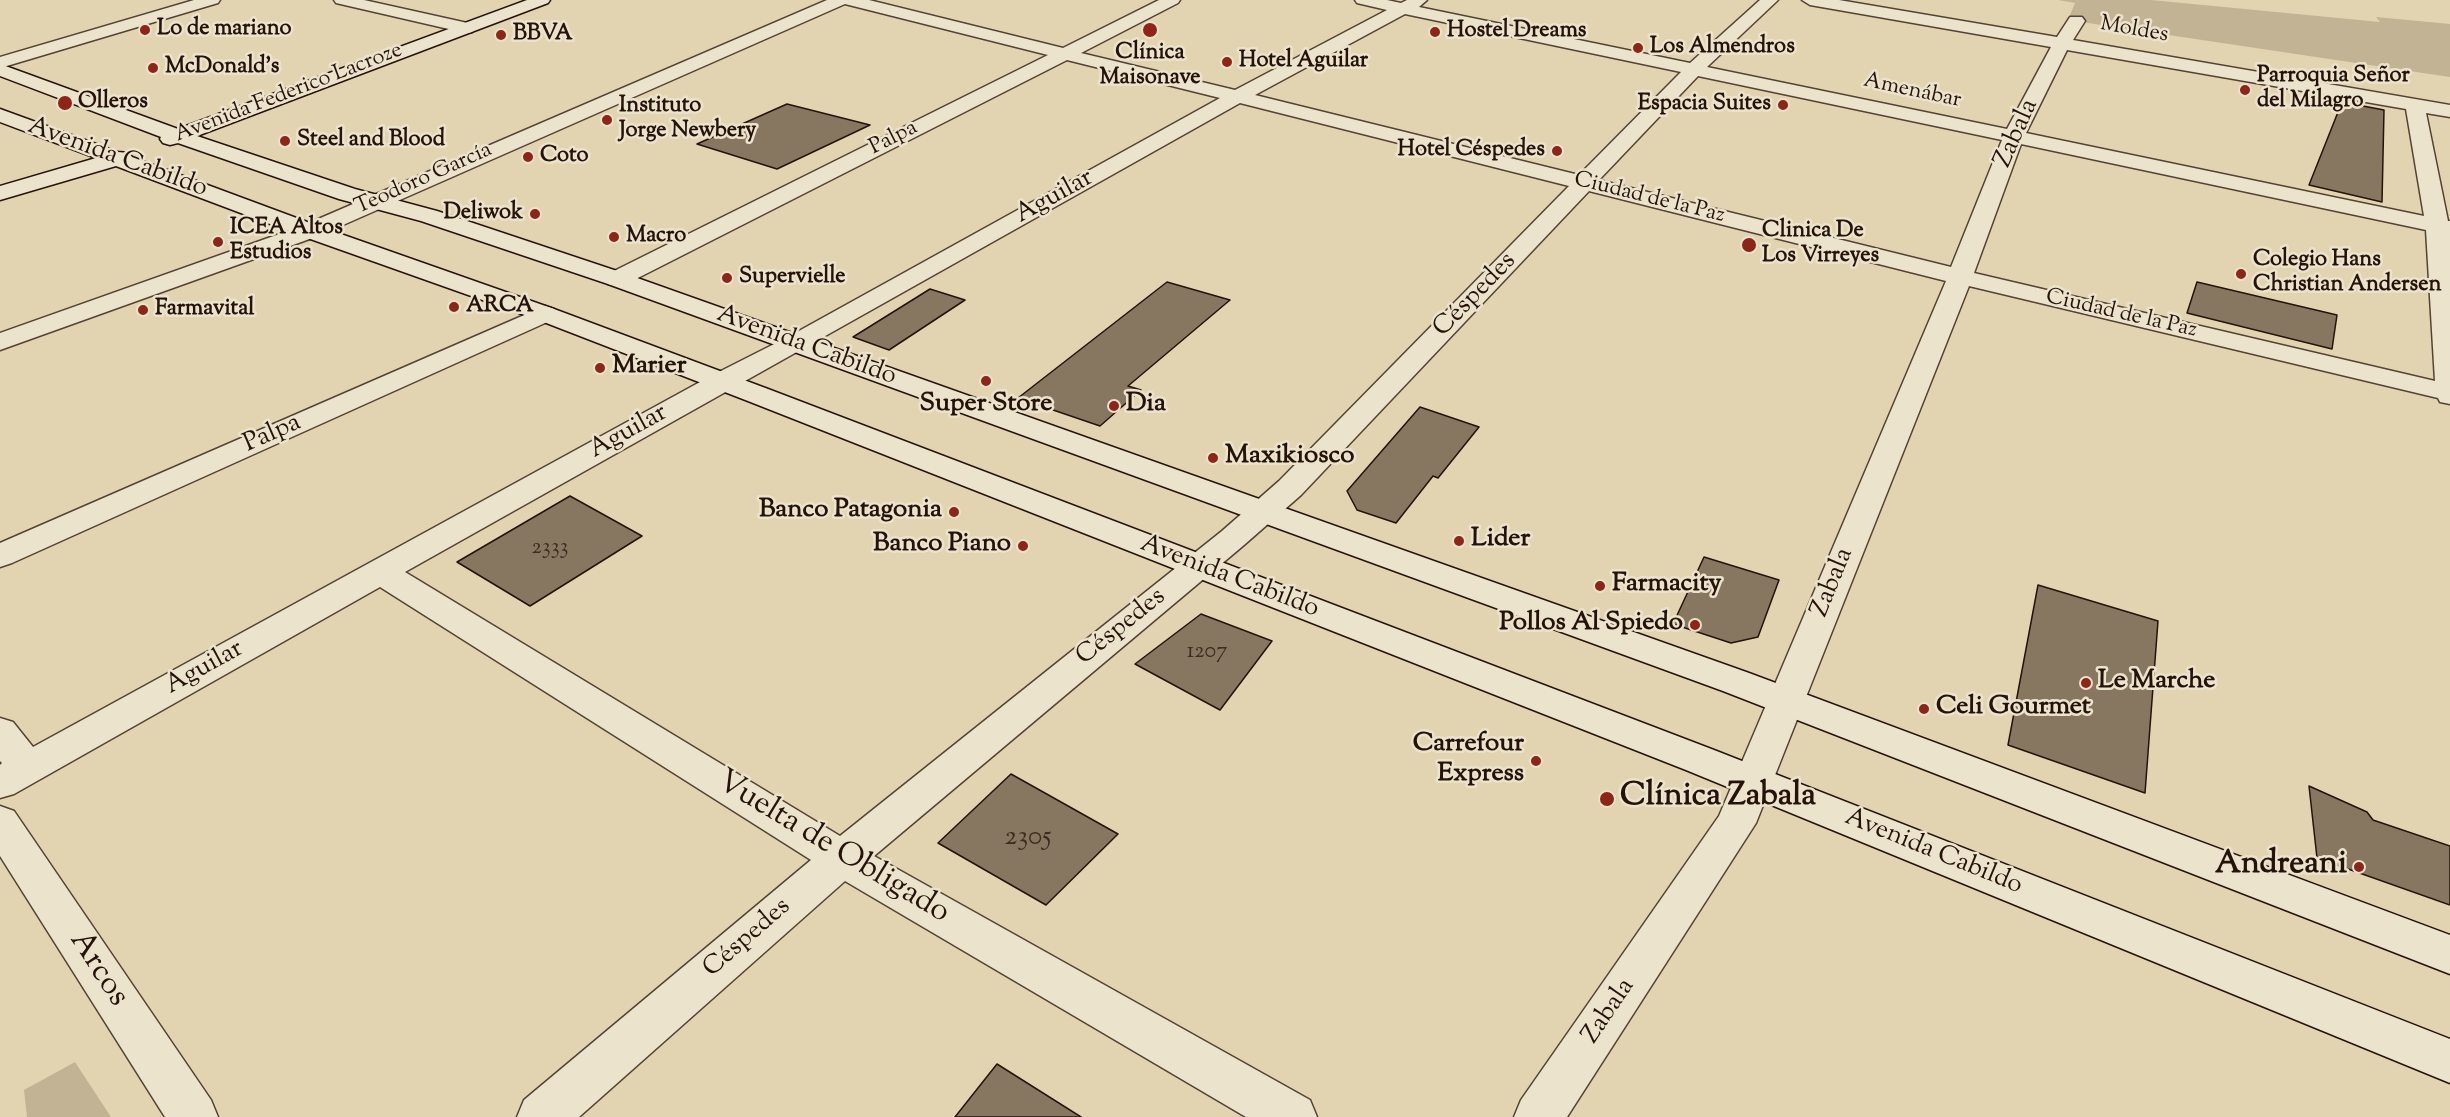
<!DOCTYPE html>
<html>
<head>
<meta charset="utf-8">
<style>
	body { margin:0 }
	canvas { display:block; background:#e2d4b1 }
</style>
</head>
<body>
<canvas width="2450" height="1117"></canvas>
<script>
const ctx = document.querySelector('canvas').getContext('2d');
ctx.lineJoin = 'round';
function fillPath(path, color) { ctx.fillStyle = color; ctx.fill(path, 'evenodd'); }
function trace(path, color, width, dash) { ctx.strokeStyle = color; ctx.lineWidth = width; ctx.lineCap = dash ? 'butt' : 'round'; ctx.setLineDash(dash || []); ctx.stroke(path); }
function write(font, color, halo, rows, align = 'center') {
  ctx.font = font + ' "Sorts Mill Goudy",serif'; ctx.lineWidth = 5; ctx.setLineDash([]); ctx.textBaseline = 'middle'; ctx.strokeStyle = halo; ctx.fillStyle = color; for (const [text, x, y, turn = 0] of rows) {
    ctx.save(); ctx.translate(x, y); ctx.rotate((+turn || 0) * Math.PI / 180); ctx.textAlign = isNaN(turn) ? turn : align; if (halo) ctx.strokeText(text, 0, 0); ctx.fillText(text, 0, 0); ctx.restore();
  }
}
fillPath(new Path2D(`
	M 2058,0 L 2151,0 L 2380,22 L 2376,17 L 2450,24 L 2450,77 L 2068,20 L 2075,3 Z
	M 75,1062 L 111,1117 L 27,1117 L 24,1090 Z`), '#c2b395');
const building = new Path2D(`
	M 2342,102 L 2384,110 L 2382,202 L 2309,185 Z
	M 787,104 L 870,125 L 777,169 L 697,144 Z
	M 1167,282 L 1230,300 L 1128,386 L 1141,390 L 1100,426 L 1018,398 Z
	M 2197,282 L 2337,315 L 2332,349 L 2187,313 Z
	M 930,289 L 965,300 L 889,350 L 853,337 Z
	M 1420,407 L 1479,427 L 1438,478 L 1433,476 L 1396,523 L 1357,510 L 1347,491 Z
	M 570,496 L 642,536 L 530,606 L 457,562 Z
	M 1704,557 L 1779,580 L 1758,637 L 1731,643 L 1673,624 Z
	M 2038,585 L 2158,621 L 2145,793 L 2008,745 Z
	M 1201,614 L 1272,641 L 1220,710 L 1135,664 Z
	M 1011,774 L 1118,834 L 1046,905 L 938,843 Z
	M 2309,786 L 2367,812 L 2373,820 L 2450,846 L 2450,905 L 2317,858 Z
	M 997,1064 L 1081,1117 L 955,1117 Z`);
fillPath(building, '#877761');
trace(building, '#25130a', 1.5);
const minor = new Path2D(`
	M 194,0 L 220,0 L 218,3 L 0,68 L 0,57 Z
	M 334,0 L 364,0 L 472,24 L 475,28 L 472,32 L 466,33 L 336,3 Z
	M 827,0 L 869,0 L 1063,48 L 1159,0 L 1180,0 L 1178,3 L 1081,53 L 1235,90 L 1387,10 L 1357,3 L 1355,0 L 1387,0 L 1401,3 L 1407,0 L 1427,0 L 1419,7 L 1690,63 L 1760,0 L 1778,0 L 1707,67 L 2007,129 L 2051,47 L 1810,5 L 1802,0 L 1839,0 L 2057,37 L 2070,17 L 2082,17 L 2085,21 L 2073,40 L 2450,105 L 2450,117 L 2426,113 L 2448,221 L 2450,221 L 2450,404 L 2440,402 L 2438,398 L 1969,286 L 1756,823 L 1567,1117 L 1514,1117 L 1521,1100 L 1719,816 L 1946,281 L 1589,191 L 1301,495 L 1244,545 L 874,856 L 1310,1100 L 1317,1117 L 1246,1117 L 845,881 L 579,1117 L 517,1117 L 524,1100 L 811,860 L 380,587 L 14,794 L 0,798 L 0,765 L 2,763 L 0,761 L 0,718 L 13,722 L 33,747 L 711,376 L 788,337 L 1220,98 L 1067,60 L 626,284 L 617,286 L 608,284 L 605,279 L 608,274 L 1048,55 L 845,4 L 318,236 L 0,350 L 0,333 L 302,226 ZM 1405,14 L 1681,72 L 1579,175 L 1255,95 ZM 2067,50 L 2406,109 L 2424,216 L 2026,133 ZM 1698,76 L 2002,140 L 1951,267 L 1599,180 ZM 1240,103 L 1569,186 L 1279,481 L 1222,531 L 840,836 L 405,572 ZM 2021,144 L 2426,230 L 2435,381 L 1974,273 Z
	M 545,306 L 554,309 L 558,314 L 554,319 L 12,563 L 0,567 L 0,543 Z
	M 0,806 L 14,811 L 211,1100 L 218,1117 L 165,1117 L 0,856 Z`);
const secondary = new Path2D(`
	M 527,0 L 550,0 L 548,3 L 197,136 L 355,189 L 437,211 L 626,274 L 1749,673 L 2450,935 L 2450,974 L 1723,691 L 1206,502 L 608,284 L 421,221 L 339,199 L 178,143 L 170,145 L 163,143 L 160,139 L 161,137 L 0,76 L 0,64 L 178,129 Z
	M 0,109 L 118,152 L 129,153 L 132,157 L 318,226 L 554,309 L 768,389 L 1714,750 L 2450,1039 L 2450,1083 L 1686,770 L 748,401 L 536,319 L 302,236 L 116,166 L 0,200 L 0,186 L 96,158 L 0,122 Z`);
trace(minor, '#544334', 3);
trace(secondary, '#25130a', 3);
fillPath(minor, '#ece3cc');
fillPath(secondary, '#ece3cc');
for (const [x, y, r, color] of [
	[145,30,6,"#8f2418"],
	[1150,30,8,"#8f2418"],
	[1435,32,6,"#8f2418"],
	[501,35,6,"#8f2418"],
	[1638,48,6,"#8f2418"],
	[1227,62,6,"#8f2418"],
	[153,68,6,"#8f2418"],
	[2245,90,6,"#8f2418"],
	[65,103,8,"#8f2418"],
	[1783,105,6,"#8f2418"],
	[607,120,6,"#8f2418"],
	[285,141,6,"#8f2418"],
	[1557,151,6,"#8f2418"],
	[528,157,6,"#8f2418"],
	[535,214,6,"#8f2418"],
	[614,237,6,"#8f2418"],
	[218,242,6,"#8f2418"],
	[1749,245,8,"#8f2418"],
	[2241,274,6,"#8f2418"],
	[727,278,6,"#8f2418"],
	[454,307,6,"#8f2418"],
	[143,310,6,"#8f2418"],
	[600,368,6,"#8f2418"],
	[986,381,6,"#8f2418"],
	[1114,406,6,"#8f2418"],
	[1213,458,6,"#8f2418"],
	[954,512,6,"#8f2418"],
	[1459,541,6,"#8f2418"],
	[1023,546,6,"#8f2418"],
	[1600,586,6,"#8f2418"],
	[1695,625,6,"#8f2418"],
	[2086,683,6,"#8f2418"],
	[1924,709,6,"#8f2418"],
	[1536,761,6,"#8f2418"],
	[1607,799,8,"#8f2418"],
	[2359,867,6,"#8f2418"]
]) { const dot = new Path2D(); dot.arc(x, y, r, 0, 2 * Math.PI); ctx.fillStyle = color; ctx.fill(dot); trace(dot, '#ece3cc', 2); }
write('bold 22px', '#25130a', '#ece3cc', [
	["Lo de mariano",157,30],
	["Hostel Dreams",1447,32],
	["BBVA",513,35],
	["Los Almendros",1650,48],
	["Clínica",1150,54,"center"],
	["Maisonave",1150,79,"center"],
	["Hotel Aguilar",1239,62],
	["McDonald's",165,68],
	["Parroquia Señor",2257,77],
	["del Milagro",2257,102],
	["Olleros",78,103],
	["Espacia Suites",1771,105,"right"],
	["Instituto",619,107],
	["Jorge Newbery",619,132],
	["Steel and Blood",297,141],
	["Hotel Céspedes",1545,151,"right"],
	["Coto",540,157],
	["Deliwok",523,214,"right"],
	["ICEA Altos",230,229],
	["Estudios",230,254],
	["Clinica De",1762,232],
	["Los Virreyes",1762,257],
	["Macro",626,237],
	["Colegio Hans",2253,261],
	["Christian Andersen",2253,286],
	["Supervielle",739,278],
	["ARCA",466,307],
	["Farmavital",155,310]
], 'left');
write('22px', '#25130a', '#ece3cc', [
	["Moldes",2134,31,10],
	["Amenábar",1912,92,12],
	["Avenida Federico Lacroze",289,94,-21],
	["Palpa",894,139,-27],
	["Teodoro García",424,180,-24],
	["Ciudad de la Paz",1649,199,14],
	["Ciudad de la Paz",2121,315,13]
]);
write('22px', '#3e2c20', null, [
	["2333",550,549],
	["1207",1207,653]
]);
write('26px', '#25130a', '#ece3cc', [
	["Zabala",2018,134,-66],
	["Avenida Cabildo",117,159,20],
	["Aguilar",1055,198,-29],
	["Céspedes",1476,296,-46],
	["Avenida Cabildo",806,347,20],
	["Aguilar",629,433,-29],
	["Palpa",273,435,-24],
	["Avenida Cabildo",1229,578,21],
	["Zabala",1834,583,-68],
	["Céspedes",1122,628,-39],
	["Aguilar",205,669,-29],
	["Avenida Cabildo",1933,853,22],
	["Céspedes",748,939,-41],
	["Zabala",1610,1012,-56]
]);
write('bold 26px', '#25130a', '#ece3cc', [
	["Marier",612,368],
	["Super Store",986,406,"center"],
	["Dia",1126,406],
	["Maxikiosco",1225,458],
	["Banco Patagonia",942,512,"right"],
	["Lider",1471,541],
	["Banco Piano",1011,546,"right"],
	["Farmacity",1612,586],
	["Pollos Al Spiedo",1683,625,"right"],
	["Le Marche",2098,683],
	["Celi Gourmet",1936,709],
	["Carrefour",1524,746,"right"],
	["Express",1524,776,"right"]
], 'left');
write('27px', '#3e2c20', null, [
	["2305",1028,839]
]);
write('bold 32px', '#25130a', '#ece3cc', [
	["Clínica Zabala",1620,799],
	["Andreani",2347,867,"right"]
], 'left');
write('32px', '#25130a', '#ece3cc', [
	["Vuelta de Obligado",832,849,31],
	["Arcos",97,970,57]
]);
</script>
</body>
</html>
